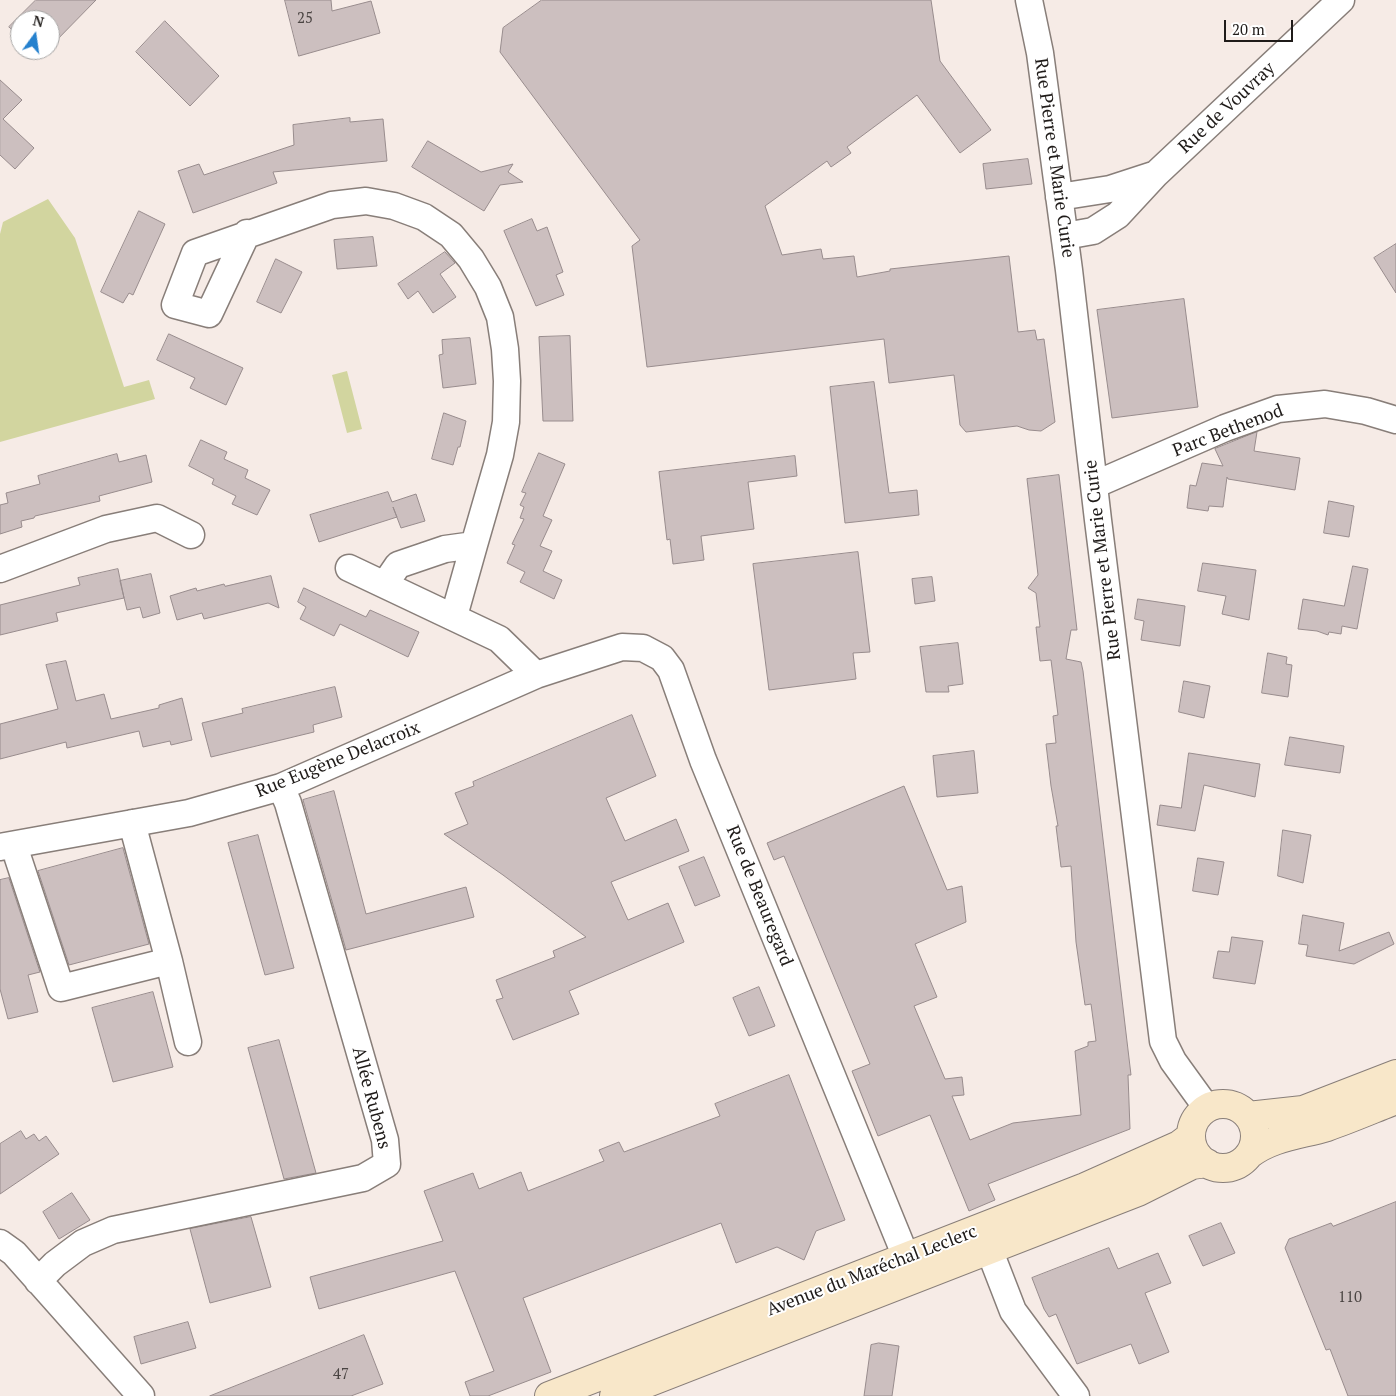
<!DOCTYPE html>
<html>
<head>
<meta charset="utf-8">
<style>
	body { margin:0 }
	#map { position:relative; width:1396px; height:1396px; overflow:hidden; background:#f6ebe6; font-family:"PT Serif",serif }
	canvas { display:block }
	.north { position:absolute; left:10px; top:10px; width:50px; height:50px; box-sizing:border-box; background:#fff; border:1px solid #a5a4a3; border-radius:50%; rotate:14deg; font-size:14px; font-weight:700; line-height:20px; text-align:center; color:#1f1b19 }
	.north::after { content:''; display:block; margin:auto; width:18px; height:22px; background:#2581ce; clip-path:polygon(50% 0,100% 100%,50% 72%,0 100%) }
	.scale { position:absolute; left:1224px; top:20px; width:69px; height:22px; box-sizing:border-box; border:2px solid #1f1b19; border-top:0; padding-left:6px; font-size:15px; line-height:18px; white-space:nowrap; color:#1f1b19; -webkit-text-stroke:4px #fff; paint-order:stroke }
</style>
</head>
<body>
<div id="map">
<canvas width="1396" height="1396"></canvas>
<div class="north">N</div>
<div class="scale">20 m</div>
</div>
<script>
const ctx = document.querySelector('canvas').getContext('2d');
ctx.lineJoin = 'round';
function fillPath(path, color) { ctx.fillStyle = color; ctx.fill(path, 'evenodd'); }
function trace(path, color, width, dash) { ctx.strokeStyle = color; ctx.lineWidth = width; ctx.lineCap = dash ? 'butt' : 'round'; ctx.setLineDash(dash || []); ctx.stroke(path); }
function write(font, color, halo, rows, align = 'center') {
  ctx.font = font + ' "PT Serif",serif'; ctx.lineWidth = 4; ctx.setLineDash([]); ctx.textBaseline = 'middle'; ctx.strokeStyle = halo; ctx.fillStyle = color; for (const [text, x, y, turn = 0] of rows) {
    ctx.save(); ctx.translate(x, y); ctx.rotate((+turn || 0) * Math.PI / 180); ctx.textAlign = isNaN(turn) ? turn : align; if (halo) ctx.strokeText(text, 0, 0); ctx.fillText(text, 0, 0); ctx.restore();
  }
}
fillPath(new Path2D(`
	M 48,199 L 75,238 L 124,387 L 149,380 L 155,399 L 0,442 L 0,234 L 3,222 Z
	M 347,371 L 362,429 L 347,433 L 332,375 Z`), '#d2d59f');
const building = new Path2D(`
	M 36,0 L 96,0 L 50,47 L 50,20 L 20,20 L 20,37 L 9,27 Z
	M 285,0 L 331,0 L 332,11 L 371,1 L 380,33 L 299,56 Z
	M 542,0 L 931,0 L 940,61 L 991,130 L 960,153 L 917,95 L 847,147 L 851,153 L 831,167 L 827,161 L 765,206 L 782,255 L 821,249 L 823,259 L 854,256 L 857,277 L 890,271 L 890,269 L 1009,256 L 1018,332 L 1035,330 L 1037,340 L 1044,339 L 1055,422 L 1041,431 L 1029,430 L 1017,426 L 966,432 L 960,425 L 954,375 L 889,383 L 884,339 L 647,367 L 632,246 L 640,240 L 500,52 L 503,28 Z
	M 165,21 L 219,76 L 190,106 L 136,52 Z
	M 0,80 L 22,100 L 3,119 L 34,148 L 15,169 L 0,155 Z
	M 350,118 L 350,122 L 383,119 L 387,161 L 273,172 L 277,183 L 193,213 L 178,171 L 199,164 L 204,175 L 294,145 L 293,125 Z
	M 428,141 L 481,172 L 513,164 L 508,172 L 523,182 L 500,185 L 484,211 L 412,167 Z
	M 1028,159 L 1032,184 L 986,189 L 983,164 Z
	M 139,211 L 165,224 L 133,295 L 129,293 L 123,303 L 101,292 Z
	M 532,219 L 537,231 L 547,227 L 563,272 L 556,275 L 564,295 L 536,306 L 504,231 Z
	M 373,237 L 377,266 L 337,269 L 334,240 Z
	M 1396,244 L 1396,293 L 1374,258 Z
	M 445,252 L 455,263 L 440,274 L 456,297 L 433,313 L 418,291 L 408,299 L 398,284 Z
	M 276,259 L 302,272 L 281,313 L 257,302 Z
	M 1184,299 L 1198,407 L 1112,418 L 1097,310 Z
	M 169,334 L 243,368 L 226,405 L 190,388 L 195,378 L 157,360 Z
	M 570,336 L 573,421 L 543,421 L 539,337 Z
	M 470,338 L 476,384 L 443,388 L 439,355 L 443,354 L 442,340 Z
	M 874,382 L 889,493 L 917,490 L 919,515 L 845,523 L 830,387 Z
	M 444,413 L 466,421 L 460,447 L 458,447 L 453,465 L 432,459 Z
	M 1257,432 L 1254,451 L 1300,458 L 1295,490 L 1228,479 L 1227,477 L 1223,507 L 1209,506 L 1208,511 L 1187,508 L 1190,485 L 1196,486 L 1202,463 L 1223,466 L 1215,449 Z
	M 201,440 L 227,452 L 224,459 L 248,470 L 245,478 L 270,490 L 257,515 L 232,504 L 236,496 L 212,484 L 214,479 L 189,466 Z
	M 539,453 L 565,464 L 543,516 L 552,520 L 540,546 L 552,551 L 543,571 L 562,580 L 554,599 L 520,582 L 525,572 L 507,563 L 515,545 L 512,544 L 524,519 L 520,518 L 524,507 L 520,505 L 526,493 L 522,492 Z
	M 117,454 L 119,462 L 146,455 L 152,482 L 99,496 L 100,501 L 35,516 L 34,518 L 21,521 L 22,527 L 0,534 L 0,505 L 8,503 L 6,493 L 40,484 L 38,476 Z
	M 795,456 L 797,476 L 748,482 L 754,529 L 701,536 L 704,560 L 673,564 L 670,539 L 667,540 L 659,472 Z
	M 1059,475 L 1077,630 L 1071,630 L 1066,659 L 1081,662 L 1083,671 L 1131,1075 L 1128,1075 L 1130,1129 L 988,1184 L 995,1200 L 969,1211 L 930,1115 L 878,1136 L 852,1071 L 870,1064 L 784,856 L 774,860 L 767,843 L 904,786 L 947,890 L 962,886 L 966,922 L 915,944 L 937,997 L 914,1006 L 945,1079 L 962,1077 L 964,1095 L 952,1096 L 970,1140 L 1013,1123 L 1081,1115 L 1075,1051 L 1088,1046 L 1088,1042 L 1096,1041 L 1091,1004 L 1085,1005 L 1076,942 L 1071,866 L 1061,867 L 1056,826 L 1058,826 L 1051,786 L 1046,744 L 1056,743 L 1053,716 L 1058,715 L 1051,660 L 1040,661 L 1036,627 L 1040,627 L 1036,593 L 1028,588 L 1038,575 L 1027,479 Z
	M 388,492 L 392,502 L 416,494 L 425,521 L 401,528 L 393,507 L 397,517 L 319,542 L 310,515 Z
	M 1329,501 L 1354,506 L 1349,537 L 1324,533 Z
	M 858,552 L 870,652 L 853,653 L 856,679 L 769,690 L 753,564 Z
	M 1203,563 L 1256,570 L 1249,620 L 1222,614 L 1226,596 L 1198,591 Z
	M 1353,566 L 1368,569 L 1357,629 L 1342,626 L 1341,634 L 1329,632 L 1328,635 L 1317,631 L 1298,629 L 1303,599 L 1344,606 Z
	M 118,569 L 124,598 L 56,613 L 58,621 L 0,635 L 0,605 L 80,585 L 78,578 Z
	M 151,574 L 160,613 L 143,618 L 140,607 L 127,610 L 120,581 Z
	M 271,576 L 279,608 L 268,603 L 204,619 L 202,613 L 177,620 L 170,596 L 196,588 L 197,591 L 224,584 L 225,586 Z
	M 932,577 L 935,601 L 915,604 L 912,579 Z
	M 304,588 L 366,617 L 370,610 L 419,632 L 408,657 L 340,624 L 334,636 L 300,619 L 306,607 L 298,602 Z
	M 1138,599 L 1185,606 L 1180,646 L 1141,640 L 1144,621 L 1135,619 Z
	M 958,643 L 963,684 L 948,686 L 949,692 L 926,692 L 920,647 Z
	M 1268,653 L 1287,657 L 1286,664 L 1292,665 L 1288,697 L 1262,693 Z
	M 66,661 L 76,701 L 104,694 L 111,719 L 159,708 L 159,705 L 182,698 L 192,740 L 171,745 L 170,741 L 143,747 L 139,731 L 67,748 L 66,742 L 0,759 L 0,724 L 58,709 L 46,665 Z
	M 1184,681 L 1210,686 L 1204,718 L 1179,712 Z
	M 335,687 L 342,717 L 313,725 L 314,732 L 211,757 L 202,723 L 243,713 L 242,709 Z
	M 632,715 L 656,776 L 606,798 L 625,841 L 676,819 L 689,851 L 611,882 L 628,920 L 668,903 L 684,942 L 569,991 L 579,1014 L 513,1040 L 496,1000 L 503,998 L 496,980 L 555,957 L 553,951 L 586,937 L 503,875 L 444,834 L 468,824 L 455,793 L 474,786 L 473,782 Z
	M 1290,737 L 1344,746 L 1340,773 L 1285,765 Z
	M 974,751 L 978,793 L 937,797 L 933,756 Z
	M 1189,753 L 1260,764 L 1255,797 L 1204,785 L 1195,831 L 1157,825 L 1160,805 L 1181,808 Z
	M 334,791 L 366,914 L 466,887 L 474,917 L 346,950 L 303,800 Z
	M 1283,830 L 1311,835 L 1303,883 L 1278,876 Z
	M 258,835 L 294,968 L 265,975 L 228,843 Z
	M 123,848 L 149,944 L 69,965 L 38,871 Z
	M 704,857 L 720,896 L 695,906 L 679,867 Z
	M 1198,858 L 1224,862 L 1218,895 L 1193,891 Z
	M 9,878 L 40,972 L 28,975 L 38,1012 L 8,1019 L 0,989 L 0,880 Z
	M 1303,915 L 1344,923 L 1339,951 L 1389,932 L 1394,944 L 1354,964 L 1306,956 L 1308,945 L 1299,944 Z
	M 1232,937 L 1263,941 L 1255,984 L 1213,978 L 1218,951 L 1229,952 Z
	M 759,987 L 775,1026 L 749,1036 L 733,998 Z
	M 153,992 L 173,1067 L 113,1082 L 92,1008 Z
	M 279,1040 L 316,1173 L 284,1179 L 248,1048 Z
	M 789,1075 L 845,1220 L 816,1231 L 804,1260 L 777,1247 L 736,1263 L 721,1223 L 523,1298 L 551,1372 L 488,1396 L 470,1396 L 465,1382 L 494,1371 L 455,1271 L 319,1309 L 310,1277 L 443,1241 L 424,1191 L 473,1173 L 479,1189 L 521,1172 L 528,1191 L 604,1161 L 599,1150 L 619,1142 L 624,1152 L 720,1116 L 715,1104 Z
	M 21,1131 L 26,1139 L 34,1134 L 39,1141 L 46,1136 L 59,1154 L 0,1194 L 0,1144 Z
	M 72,1193 L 90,1220 L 59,1239 L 43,1212 Z
	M 1396,1202 L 1396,1396 L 1348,1396 L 1330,1349 L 1326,1350 L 1285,1248 L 1289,1239 L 1331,1223 L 1333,1226 Z
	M 251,1217 L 271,1287 L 210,1303 L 190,1229 Z
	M 1221,1223 L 1235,1253 L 1203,1266 L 1189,1236 Z
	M 1109,1248 L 1118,1269 L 1158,1253 L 1171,1283 L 1145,1293 L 1169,1352 L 1139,1364 L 1131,1344 L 1077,1364 L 1056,1314 L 1049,1317 L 1044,1309 L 1032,1278 Z
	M 188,1322 L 196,1348 L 141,1364 L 134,1337 Z
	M 364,1335 L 383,1384 L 351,1396 L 210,1396 Z
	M 879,1343 L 899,1346 L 892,1396 L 864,1396 L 871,1345 Z`);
fillPath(building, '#ccbfbf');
trace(building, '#988c8d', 1);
const minor = new Path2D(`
	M 1029,0 L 1040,53 L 1069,270 L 1098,520 L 1163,1041 L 1173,1061 L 1207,1108
	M 1059,197 L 1110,189 L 1153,175
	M 247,233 L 209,314 L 175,305 L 195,253 L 332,205 L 366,201 L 394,206 L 424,217 L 451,235 L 471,259 L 488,287 L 500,317 L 505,349 L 507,381 L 506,422 L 500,455 L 474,545
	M 1065,236 L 1093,231 L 1118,215 L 1156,174 L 1341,0
	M 1094,485 L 1225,428 L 1278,409 L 1325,404 L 1366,411 L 1396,420
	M 349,568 L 499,639 L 536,675
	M 0,569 L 106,529 L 157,518 L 191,535
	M 385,584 L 398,565 L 445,549 L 474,545 L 454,616
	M 132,823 L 169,961 L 188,1042
	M 16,844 L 18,858 L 61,988 L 169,961
	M 0,847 L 189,813 L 281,787 L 536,675 L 622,647 L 643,648 L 662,658 L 671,670 L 703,760 L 906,1257 L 911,1279
	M 986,1227 L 994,1262 L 1013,1311 L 1076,1396
	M 0,1243 L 14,1253 L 141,1396
	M 38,1281 L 55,1264 L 83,1243 L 113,1230 L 363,1178 L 387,1164 L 385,1140 L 288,803 L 281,787`);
const secondary = new Path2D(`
	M1191 1136a32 32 0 1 1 64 0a32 32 0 1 1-64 0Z
	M 1248,1116 L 1303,1110 L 1396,1074
	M 1250,1154 C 1272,1137 1300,1135 1327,1127 C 1350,1119 1373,1109 1396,1100
	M 549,1396 L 1085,1187 L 1179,1145 L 1191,1136
	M 614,1396 L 1138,1192 L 1192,1165 L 1207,1163`);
trace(minor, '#887e79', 29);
trace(secondary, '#887e79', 30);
trace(minor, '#fff', 26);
trace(secondary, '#f8e7c9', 28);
write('15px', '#4a4442', null, [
	["25",305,19],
	["110",1350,1298],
	["47",341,1375]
]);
write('18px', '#1f1b19', '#fff', [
	["Rue de Vouvray",1227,108,-43],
	["Rue Pierre et Marie Curie",1054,158,82],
	["Parc Bethenod",1228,431,-21],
	["Rue Pierre et Marie Curie",1103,560,-97],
	["Rue Eugène Delacroix",338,760,-22],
	["Rue de Beauregard",759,896,68],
	["Allée Rubens",371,1098,75],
	["Avenue du Maréchal Leclerc",872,1271,-21]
]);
</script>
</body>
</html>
